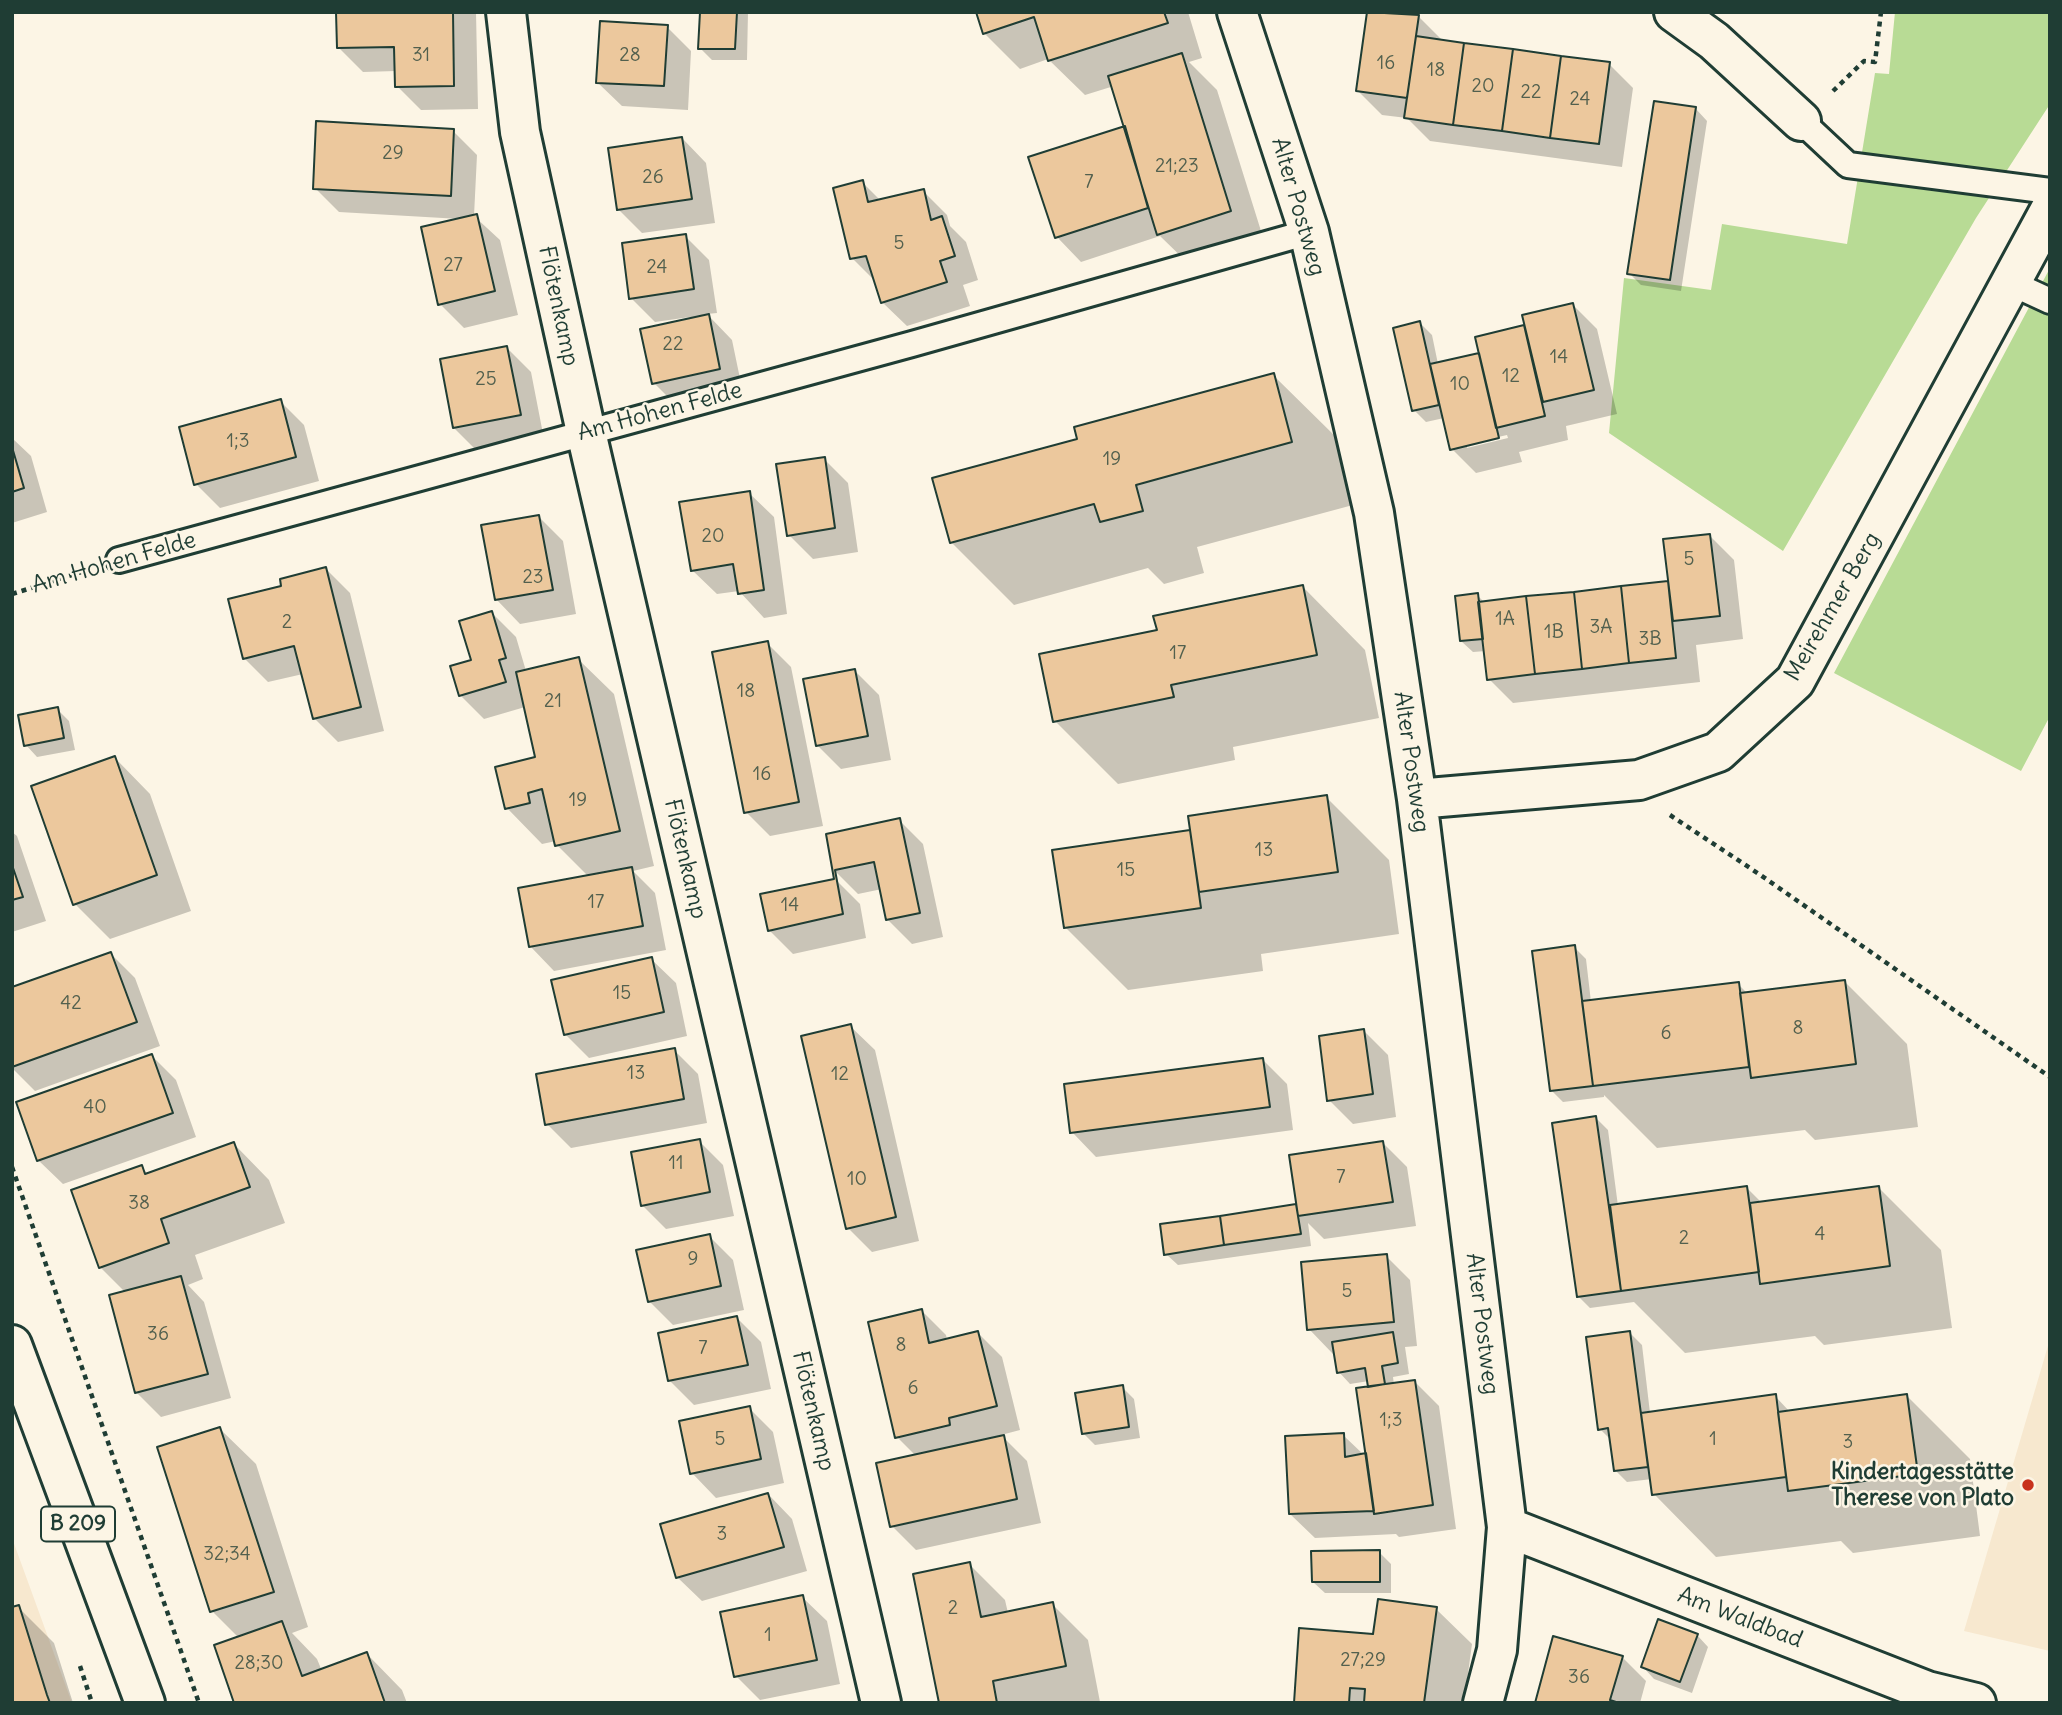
<!DOCTYPE html>
<html>
<head>
<meta charset="utf-8">
<style>
	body { margin:0 }
	#map { position:relative; width:2062px; height:1715px; overflow:hidden; background:#fcf5e5; font-family:Delius,sans-serif }
	canvas { display:block }
	.frame { position:absolute; inset:0; border:14px solid #1f3d34; pointer-events:none }
</style>
</head>
<body>
<div id="map">
<canvas width="2062" height="1715"></canvas>
<div class="frame"></div>
</div>
<script>
const ctx = document.querySelector('canvas').getContext('2d');
ctx.lineJoin = 'round';
function fillPath(path, color) { ctx.fillStyle = color; ctx.fill(path, 'evenodd'); }
function trace(path, color, width, dash) { ctx.strokeStyle = color; ctx.lineWidth = width; ctx.lineCap = dash ? 'butt' : 'round'; ctx.setLineDash(dash || []); ctx.stroke(path); }
function write(font, color, halo, rows, align = 'center') {
  ctx.font = font + ' Delius,sans-serif'; ctx.lineWidth = 5; ctx.setLineDash([]); ctx.textBaseline = 'middle'; ctx.strokeStyle = halo; ctx.fillStyle = color; for (const [text, x, y, turn = 0] of rows) {
    ctx.save(); ctx.translate(x, y); ctx.rotate((+turn || 0) * Math.PI / 180); ctx.textAlign = isNaN(turn) ? turn : align; if (halo) ctx.strokeText(text, 0, 0); ctx.fillText(text, 0, 0); ctx.restore();
  }
}
fillPath(new Path2D(`
	M 2050,1339 L 2050,1651 L 1964,1631 Z
	M 12,1538 L 72,1703 L 12,1703 Z`), '#f7e8cf');
fillPath(new Path2D(`
	M 1895,12 L 2050,12 L 2050,104 L 1976,218 L 1783,551 L 1609,433 L 1624,278 L 1711,290 L 1722,224 L 1847,244 L 1875,73 L 1889,74 Z
	M 2050,268 L 2050,716 L 2021,771 L 1834,673 Z`), '#b8db95');
fillPath(new Path2D(`
	M 338,12 L 476,12 L 478,109 L 421,110 L 397,86 L 396,71 L 363,72 L 339,48 Z
	M 701,12 L 748,12 L 747,60 L 712,60 L 700,48 Z
	M 978,12 L 1188,12 L 1202,58 L 1189,62 L 1217,90 L 1266,247 L 1194,269 L 1160,236 L 1081,262 L 1057,237 L 1126,128 L 1114,86 L 1085,95 L 1048,59 L 1020,69 L 984,33 Z
	M 1368,12 L 1418,16 L 1442,40 L 1609,64 L 1633,88 L 1622,167 L 1430,141 L 1407,118 L 1382,115 L 1358,91 Z
	M 667,27 L 691,51 L 688,110 L 622,106 L 597,82 Z
	M 1696,109 L 1707,121 L 1681,291 L 1641,285 L 1629,273 Z
	M 453,131 L 477,155 L 474,216 L 500,240 L 518,315 L 464,328 L 440,304 L 460,219 L 339,212 L 315,188 Z
	M 682,138 L 706,163 L 715,223 L 642,233 L 618,209 Z
	M 862,182 L 881,201 L 923,191 L 947,215 L 950,226 L 966,242 L 978,280 L 963,285 L 970,306 L 907,326 L 882,302 L 876,282 L 852,258 Z
	M 685,236 L 709,260 L 717,313 L 707,314 L 732,340 L 743,393 L 678,407 L 654,383 L 691,320 L 690,317 L 655,322 L 631,298 Z
	M 1573,305 L 1597,329 L 1617,414 L 1566,426 L 1568,440 L 1519,452 L 1522,462 L 1476,473 L 1452,449 L 1444,418 L 1426,422 L 1414,410 L 1420,323 L 1432,335 L 1438,364 L 1481,354 L 1477,338 L 1526,327 ZM 1507,435 L 1508,438 L 1467,448 L 1467,444 Z
	M 507,348 L 531,372 L 544,439 L 478,452 L 454,428 Z
	M 1273,375 L 1336,437 L 1353,505 L 1197,547 L 1204,573 L 1164,584 L 1148,568 L 1014,605 L 951,542 L 1079,440 Z
	M 280,401 L 304,425 L 319,481 L 220,508 L 196,484 Z
	M 12,438 L 31,456 L 47,512 L 12,523 Z
	M 824,459 L 848,483 L 858,552 L 813,559 L 789,535 Z
	M 749,493 L 774,517 L 787,614 L 764,618 L 739,591 L 717,594 L 692,570 Z
	M 539,517 L 563,541 L 576,614 L 520,624 L 496,599 Z
	M 1710,536 L 1734,560 L 1743,639 L 1696,645 L 1700,682 L 1513,703 L 1489,679 L 1486,651 L 1473,652 L 1461,641 L 1477,595 L 1485,603 L 1670,583 Z
	M 326,569 L 350,593 L 384,731 L 338,742 L 314,718 L 303,674 L 268,682 L 244,658 L 284,587 Z
	M 1303,587 L 1365,650 L 1379,718 L 1233,747 L 1235,760 L 1118,784 L 1055,721 L 1159,631 Z
	M 492,613 L 516,637 L 526,671 L 578,659 L 614,694 L 654,866 L 633,871 L 655,893 L 666,950 L 554,971 L 530,946 L 589,877 L 557,845 L 556,841 L 542,844 L 507,808 L 537,759 L 525,707 L 484,719 L 460,695 Z
	M 767,643 L 791,667 L 823,826 L 770,836 L 746,812 Z
	M 855,671 L 879,695 L 891,760 L 841,769 L 817,745 Z
	M 57,709 L 69,721 L 75,750 L 37,757 L 26,745 Z
	M 115,758 L 150,794 L 191,911 L 110,939 L 75,904 Z
	M 1326,797 L 1389,860 L 1399,934 L 1261,954 L 1263,971 L 1128,990 L 1065,927 L 1054,851 L 1192,831 Z
	M 899,820 L 923,844 L 943,937 L 912,944 L 888,920 L 882,889 L 858,894 L 834,870 Z
	M 12,832 L 17,836 L 46,921 L 12,932 Z
	M 836,880 L 860,904 L 866,938 L 793,954 L 769,930 Z
	M 1574,947 L 1586,959 L 1591,1002 L 1738,984 L 1748,994 L 1845,982 L 1907,1044 L 1918,1127 L 1815,1140 L 1805,1130 L 1657,1148 L 1604,1095 L 1604,1097 L 1563,1102 L 1551,1090 Z
	M 111,954 L 135,978 L 160,1046 L 35,1091 L 12,1068 L 12,988 Z
	M 651,959 L 676,983 L 687,1036 L 589,1058 L 565,1034 Z
	M 850,1026 L 875,1050 L 919,1241 L 872,1252 L 848,1228 Z
	M 1364,1031 L 1388,1055 L 1396,1117 L 1353,1124 L 1329,1100 Z
	M 674,1050 L 698,1074 L 707,1123 L 571,1148 L 547,1124 Z
	M 152,1056 L 176,1080 L 196,1137 L 63,1184 L 38,1160 Z
	M 1263,1060 L 1287,1084 L 1293,1130 L 1096,1157 L 1072,1132 Z
	M 1596,1118 L 1608,1130 L 1618,1206 L 1747,1188 L 1762,1203 L 1879,1188 L 1941,1250 L 1952,1328 L 1824,1345 L 1815,1336 L 1685,1353 L 1634,1302 L 1590,1308 L 1578,1296 Z
	M 699,1141 L 723,1165 L 734,1216 L 666,1229 L 642,1205 Z
	M 1383,1143 L 1407,1167 L 1416,1226 L 1324,1239 L 1308,1223 L 1311,1246 L 1178,1265 L 1166,1254 L 1295,1206 L 1299,1209 Z
	M 234,1144 L 269,1180 L 285,1223 L 195,1255 L 203,1279 L 188,1285 L 204,1302 L 231,1398 L 161,1417 L 137,1393 L 111,1297 L 126,1293 L 101,1268 L 73,1191 L 141,1167 L 149,1175 Z
	M 709,1236 L 733,1260 L 744,1310 L 673,1325 L 649,1301 Z
	M 1386,1256 L 1410,1280 L 1417,1346 L 1405,1347 L 1409,1374 L 1393,1377 L 1394,1385 L 1415,1382 L 1439,1406 L 1456,1529 L 1399,1537 L 1396,1534 L 1315,1538 L 1290,1514 L 1343,1435 L 1364,1455 L 1368,1454 L 1369,1388 L 1369,1381 L 1350,1384 L 1339,1372 L 1336,1353 L 1333,1354 L 1309,1329 Z
	M 922,1311 L 946,1335 L 947,1340 L 978,1333 L 1002,1357 L 1020,1430 L 1001,1435 L 1027,1461 L 1041,1523 L 916,1550 L 892,1526 L 916,1456 L 897,1437 Z
	M 737,1318 L 761,1342 L 771,1389 L 694,1405 L 670,1381 Z
	M 1630,1333 L 1642,1345 L 1650,1413 L 1775,1396 L 1790,1412 L 1907,1396 L 1970,1459 L 1980,1536 L 1853,1553 L 1841,1541 L 1716,1557 L 1654,1494 L 1652,1479 L 1627,1482 L 1616,1471 L 1611,1440 L 1600,1429 Z
	M 1122,1387 L 1134,1399 L 1140,1438 L 1095,1445 L 1083,1433 Z
	M 749,1408 L 773,1432 L 784,1483 L 716,1498 L 692,1473 Z
	M 220,1429 L 256,1464 L 308,1627 L 292,1633 L 317,1659 L 322,1671 L 367,1654 L 402,1690 L 407,1703 L 236,1703 L 239,1638 L 212,1611 Z
	M 768,1494 L 792,1519 L 807,1571 L 702,1601 L 677,1577 Z
	M 1379,1552 L 1391,1564 L 1391,1593 L 1325,1593 L 1313,1582 Z
	M 969,1564 L 1005,1600 L 1008,1613 L 1052,1604 L 1088,1640 L 1100,1702 L 941,1703 Z
	M 802,1597 L 827,1621 L 840,1684 L 760,1700 L 736,1676 Z
	M 18,1607 L 54,1643 L 73,1703 L 12,1703 Z
	M 1436,1609 L 1472,1644 L 1464,1703 L 1296,1703 L 1374,1636 Z
	M 1697,1635 L 1708,1647 L 1692,1693 L 1654,1679 L 1643,1667 Z
	M 1622,1657 L 1646,1681 L 1640,1703 L 1537,1703 Z`), '#0003');
const building = new Path2D(`
	M 336,12 L 453,12 L 454,86 L 395,87 L 394,47 L 337,48 Z
	M 700,12 L 737,12 L 735,49 L 698,49 Z
	M 976,12 L 1164,12 L 1168,23 L 1048,61 L 1034,17 L 983,34 Z
	M 1367,12 L 1419,15 L 1407,98 L 1356,91 Z
	M 600,21 L 668,25 L 664,86 L 596,83 Z
	M 1416,36 L 1464,43 L 1453,125 L 1404,118 Z
	M 1464,43 L 1513,49 L 1502,131 L 1453,125 Z
	M 1513,49 L 1561,56 L 1550,138 L 1502,131 Z
	M 1182,53 L 1231,211 L 1157,235 L 1108,76 Z
	M 1561,56 L 1610,62 L 1599,144 L 1550,138 Z
	M 1654,101 L 1696,107 L 1670,280 L 1627,274 Z
	M 316,121 L 454,129 L 451,196 L 313,189 Z
	M 1125,126 L 1148,208 L 1055,238 L 1028,157 Z
	M 682,137 L 692,199 L 617,210 L 608,148 Z
	M 863,180 L 868,202 L 924,189 L 931,220 L 942,216 L 955,256 L 940,261 L 947,282 L 881,303 L 866,256 L 850,259 L 833,188 Z
	M 477,214 L 495,291 L 438,305 L 421,227 Z
	M 686,234 L 694,289 L 629,299 L 622,243 Z
	M 1573,303 L 1594,390 L 1543,402 L 1522,315 Z
	M 709,314 L 720,369 L 652,384 L 640,329 Z
	M 1420,321 L 1439,405 L 1412,411 L 1393,328 Z
	M 1524,325 L 1545,416 L 1496,428 L 1475,337 Z
	M 507,346 L 521,415 L 453,428 L 440,359 Z
	M 1479,353 L 1499,438 L 1450,450 L 1430,364 Z
	M 1274,373 L 1292,442 L 1136,485 L 1143,511 L 1100,522 L 1094,504 L 950,543 L 932,478 L 1077,439 L 1074,427 Z
	M 281,399 L 296,457 L 194,485 L 179,427 Z
	M 12,447 L 24,488 L 12,492 Z
	M 825,457 L 835,528 L 787,536 L 776,464 Z
	M 750,491 L 764,590 L 738,594 L 733,564 L 691,571 L 679,502 Z
	M 539,515 L 553,590 L 495,600 L 481,525 Z
	M 1710,534 L 1720,616 L 1673,621 L 1663,539 Z
	M 326,567 L 361,707 L 313,719 L 294,646 L 243,659 L 228,599 L 281,586 L 280,579 Z
	M 1668,581 L 1676,658 L 1629,663 L 1621,586 Z
	M 1303,585 L 1317,655 L 1171,685 L 1174,697 L 1053,722 L 1039,654 L 1157,630 L 1153,616 Z
	M 1621,586 L 1629,663 L 1582,669 L 1574,592 Z
	M 1574,592 L 1582,669 L 1535,674 L 1526,596 Z
	M 1478,593 L 1483,639 L 1460,641 L 1455,596 Z
	M 1526,596 L 1535,674 L 1487,680 L 1478,602 Z
	M 492,611 L 506,658 L 499,660 L 506,682 L 459,696 L 450,666 L 471,660 L 459,621 Z
	M 768,641 L 799,802 L 744,813 L 712,652 Z
	M 579,657 L 620,831 L 555,846 L 542,789 L 528,793 L 530,803 L 505,809 L 495,767 L 535,757 L 516,672 Z
	M 855,669 L 868,736 L 816,746 L 803,679 Z
	M 58,707 L 64,738 L 24,746 L 18,715 Z
	M 115,756 L 157,875 L 73,905 L 31,786 Z
	M 1327,795 L 1338,872 L 1199,892 L 1188,816 Z
	M 900,818 L 920,913 L 886,920 L 874,862 L 835,870 L 843,914 L 768,931 L 760,894 L 834,879 L 826,834 Z
	M 1190,830 L 1201,908 L 1064,928 L 1052,850 Z
	M 12,865 L 23,897 L 12,900 Z
	M 632,867 L 643,926 L 529,947 L 518,888 Z
	M 1575,945 L 1593,1086 L 1550,1091 L 1532,951 Z
	M 111,952 L 137,1022 L 12,1067 L 12,987 Z
	M 652,957 L 664,1012 L 564,1035 L 551,980 Z
	M 1845,980 L 1856,1064 L 1751,1078 L 1740,993 Z
	M 1739,982 L 1749,1067 L 1593,1086 L 1582,1001 Z
	M 851,1024 L 896,1217 L 846,1229 L 801,1036 Z
	M 1364,1029 L 1373,1094 L 1327,1101 L 1319,1036 Z
	M 675,1048 L 684,1099 L 545,1125 L 536,1074 Z
	M 152,1054 L 173,1113 L 37,1161 L 16,1102 Z
	M 1263,1058 L 1270,1107 L 1070,1133 L 1064,1084 Z
	M 1596,1116 L 1621,1291 L 1577,1297 L 1552,1123 Z
	M 700,1139 L 710,1192 L 641,1206 L 631,1152 Z
	M 1383,1141 L 1393,1202 L 1298,1216 L 1289,1155 Z
	M 234,1142 L 250,1187 L 161,1219 L 169,1243 L 99,1268 L 71,1190 L 142,1165 L 145,1174 Z
	M 1747,1186 L 1759,1272 L 1621,1291 L 1610,1205 Z
	M 1879,1186 L 1890,1266 L 1760,1284 L 1750,1203 Z
	M 1296,1204 L 1301,1234 L 1224,1245 L 1220,1216 Z
	M 1220,1216 L 1224,1245 L 1164,1255 L 1160,1224 Z
	M 710,1234 L 721,1286 L 648,1302 L 636,1250 Z
	M 1387,1254 L 1394,1322 L 1307,1330 L 1301,1262 Z
	M 181,1276 L 208,1374 L 135,1393 L 109,1295 Z
	M 922,1309 L 929,1343 L 978,1331 L 997,1406 L 949,1418 L 950,1425 L 895,1438 L 868,1322 Z
	M 737,1316 L 748,1365 L 668,1381 L 658,1333 Z
	M 1630,1331 L 1648,1467 L 1614,1471 L 1608,1428 L 1598,1430 L 1586,1337 Z
	M 1393,1332 L 1398,1363 L 1382,1366 L 1385,1384 L 1368,1387 L 1365,1368 L 1337,1373 L 1332,1342 Z
	M 1415,1380 L 1433,1505 L 1374,1514 L 1356,1388 Z
	M 1123,1385 L 1129,1427 L 1082,1434 L 1075,1393 Z
	M 1776,1394 L 1786,1477 L 1652,1495 L 1641,1413 Z
	M 1907,1394 L 1918,1474 L 1788,1491 L 1778,1412 Z
	M 750,1406 L 761,1459 L 690,1474 L 679,1421 Z
	M 220,1427 L 274,1592 L 210,1612 L 157,1447 Z
	M 1344,1433 L 1345,1457 L 1366,1453 L 1374,1511 L 1289,1514 L 1285,1436 Z
	M 1004,1435 L 1017,1499 L 890,1527 L 876,1463 Z
	M 768,1493 L 784,1547 L 676,1578 L 660,1524 Z
	M 1380,1550 L 1380,1582 L 1312,1582 L 1311,1551 Z
	M 970,1562 L 981,1617 L 1053,1602 L 1066,1666 L 993,1681 L 997,1703 L 939,1703 L 913,1574 Z
	M 803,1595 L 817,1660 L 734,1677 L 720,1612 Z
	M 1378,1599 L 1437,1607 L 1424,1703 L 1364,1703 L 1365,1689 L 1350,1688 L 1349,1703 L 1294,1703 L 1299,1628 L 1373,1634 Z
	M 19,1605 L 47,1695 L 50,1703 L 12,1703 L 12,1607 Z
	M 1658,1619 L 1698,1634 L 1680,1682 L 1641,1667 Z
	M 282,1621 L 302,1676 L 367,1652 L 385,1703 L 234,1703 L 214,1645 Z
	M 1553,1636 L 1623,1656 L 1610,1700 L 1619,1703 L 1535,1703 Z`);
fillPath(building, '#ecc89d');
trace(building, '#1f3d34', 2);
const lane = new Path2D(`
	M 1801,121 L 1848,165 L 2050,191
	M 2011,283 L 2050,301
	M 119,560 L 912,344 L 1309,232`);
const street = new Path2D(`
	M 506,12 L 520,132 L 586,432 L 881,1703
	M 1237,12 L 1309,232 L 1374,513 L 1417,799 L 1507,1527 L 1497,1650 L 1483,1703
	M 1674,12 L 1714,41 L 1801,121
	M 1417,799 L 1639,780 L 1718,752 L 1795,681 L 2050,210
	M 1507,1527 L 1927,1691 L 1976,1703`);
const primary = new Path2D(`
	M 12,1345 L 145,1703`);
trace(lane, '#1f3d34', 30);
trace(street, '#1f3d34', 44);
trace(primary, '#1f3d34', 44);
trace(new Path2D(`
	M 1833,91 L 1864,61 L 1875,62 L 1881,12
	M 12,594 L 85,571
	M 1670,815 L 1759,874 L 2050,1077
	M 12,1167 L 199,1703
	M 80,1666 L 92,1703`), '#1f3d34', 4.5, [5, 5]);
trace(lane, '#fcf5e5', 24);
trace(street, '#fcf5e5', 38);
trace(primary, '#fcf5e5', 38);
for (const [x, y, r, color] of [
	[2028,1485,7,"#c8321e"]
]) { const dot = new Path2D(); dot.arc(x, y, r, 0, 2 * Math.PI); ctx.fillStyle = color; ctx.fill(dot); trace(dot, '#fcf5e5', 2.5); }
write('19px', '#52604e', null, [
	["31",421,56],
	["28",630,56],
	["16",1386,64],
	["18",1436,71],
	["20",1483,87],
	["22",1531,93],
	["24",1580,100],
	["29",393,154],
	["21;23",1177,167],
	["26",653,178],
	["7",1089,183],
	["5",899,244],
	["27",453,266],
	["24",657,268],
	["22",673,345],
	["14",1559,358],
	["12",1511,377],
	["25",486,380],
	["10",1460,385],
	["1;3",238,442],
	["19",1112,460],
	["20",713,537],
	["5",1689,560],
	["23",533,578],
	["1A",1505,620],
	["2",287,623],
	["3A",1601,628],
	["1B",1554,633],
	["3B",1650,640],
	["17",1178,654],
	["18",746,692],
	["21",553,702],
	["16",762,775],
	["19",578,801],
	["13",1264,851],
	["15",1126,871],
	["17",596,903],
	["14",790,906],
	["15",622,994],
	["42",71,1004],
	["8",1798,1029],
	["6",1666,1034],
	["13",636,1074],
	["12",840,1075],
	["40",95,1108],
	["11",676,1164],
	["7",1341,1178],
	["10",857,1180],
	["38",139,1204],
	["4",1820,1235],
	["2",1684,1239],
	["9",693,1260],
	["5",1347,1292],
	["36",158,1335],
	["8",901,1346],
	["7",703,1349],
	["6",913,1389],
	["1;3",1391,1421],
	["5",720,1440],
	["1",1713,1440],
	["3",1848,1443],
	["3",722,1535],
	["32;34",227,1555],
	["2",953,1609],
	["1",768,1636],
	["27;29",1363,1661],
	["28;30",259,1664],
	["36",1579,1678]
]);
for (const [x, y, w] of [
	[78,1524,74]
]) { const box = new Path2D(); box.roundRect(x - w / 2, y - 17.5, w, 35, 5); ctx.fillStyle = '#fcf5e5'; ctx.fill(box); trace(box, '#1f3d34', 2); }
write('bold 21px', '#1f3d34', null, [
	["B 209",78,1524]
]);
write('23px', '#1f3d34', '#fcf5e5', [
	["Alter Postweg",1298,207,74],
	["Flötenkamp",558,306,78],
	["Am Hohen Felde",660,412,-15],
	["Am Hohen Felde",114,563,-16],
	["Meirehmer Berg",1833,607,-60],
	["Alter Postweg",1411,762,82],
	["Flötenkamp",685,859,77],
	["Alter Postweg",1482,1324,83],
	["Flötenkamp",813,1411,77],
	["Am Waldbad",1740,1618,21]
]);
write('bold 23px', '#1f3d34', '#fcf5e5', [
	["Kindertagesstätte",2014,1472],
	["Therese von Plato",2014,1498]
], 'right');
</script>
</body>
</html>
